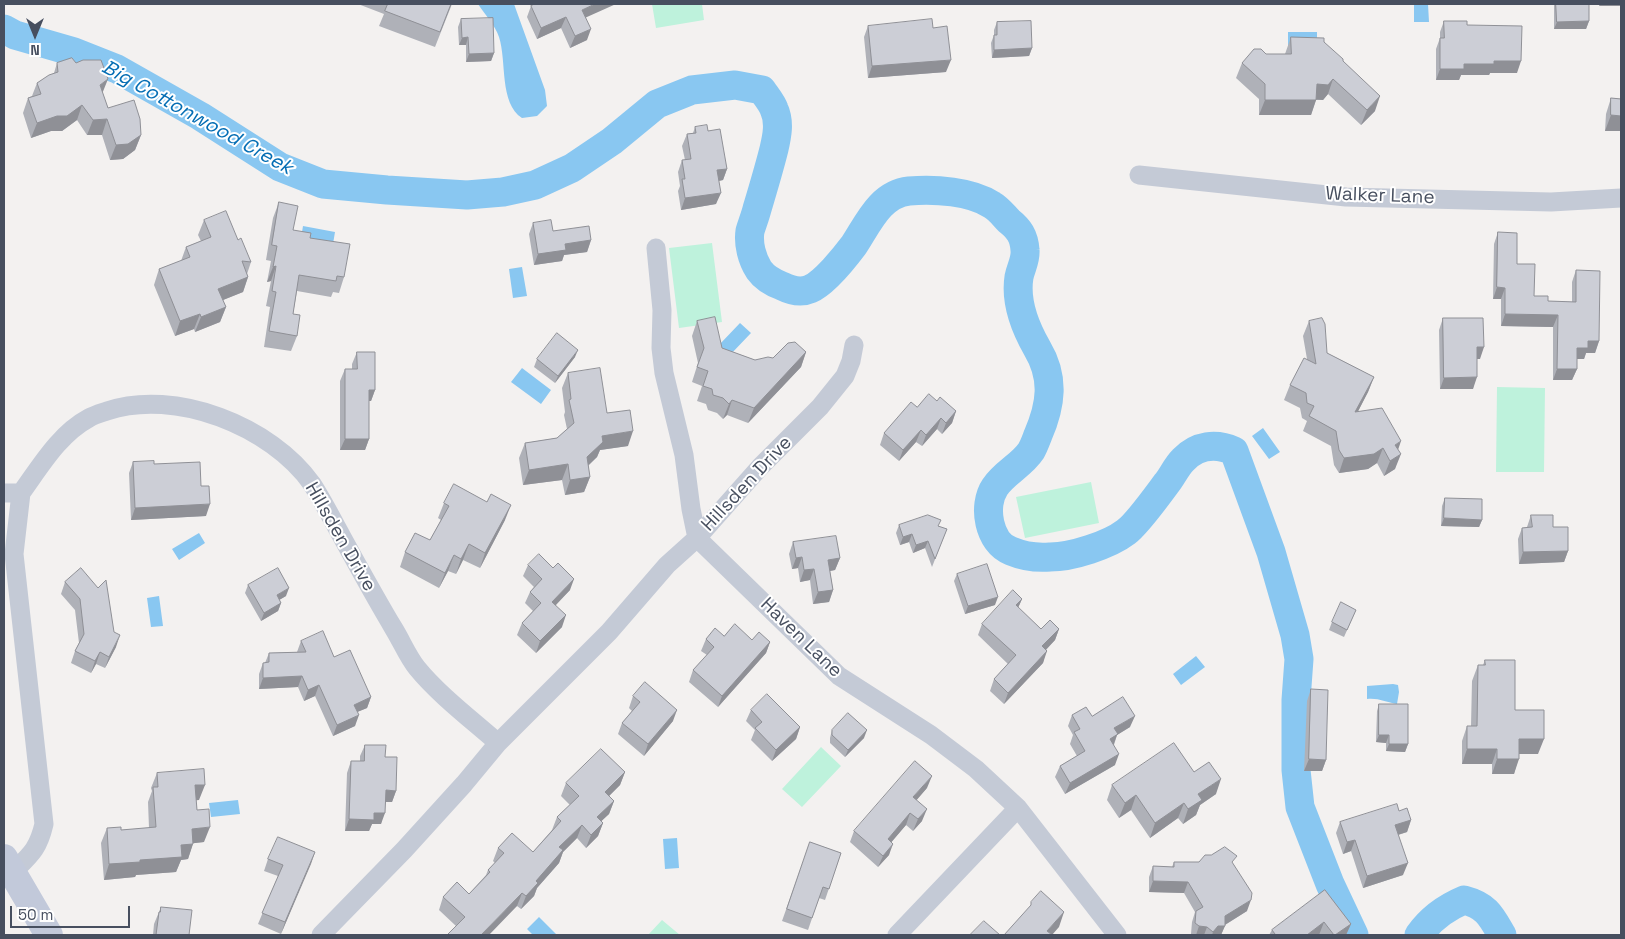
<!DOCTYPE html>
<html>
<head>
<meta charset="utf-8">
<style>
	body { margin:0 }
	#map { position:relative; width:1625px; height:939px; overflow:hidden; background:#f3f1f0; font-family:"Space Grotesk",sans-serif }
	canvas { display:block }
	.frame { position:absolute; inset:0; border:5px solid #474f5f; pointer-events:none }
	.north { position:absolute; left:10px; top:10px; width:50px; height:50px; -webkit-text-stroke:4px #fff; paint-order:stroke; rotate:180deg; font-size:14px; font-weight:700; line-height:20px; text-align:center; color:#474f5f }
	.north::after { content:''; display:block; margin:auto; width:18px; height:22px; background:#474f5f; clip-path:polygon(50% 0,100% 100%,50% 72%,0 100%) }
	.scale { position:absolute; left:10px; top:906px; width:120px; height:22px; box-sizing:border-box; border:2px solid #474f5f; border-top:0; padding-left:6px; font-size:15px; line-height:18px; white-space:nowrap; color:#474f5f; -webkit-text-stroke:4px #fff; paint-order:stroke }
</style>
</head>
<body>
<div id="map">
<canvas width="1625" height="939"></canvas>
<div class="frame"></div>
<div class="north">N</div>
<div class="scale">50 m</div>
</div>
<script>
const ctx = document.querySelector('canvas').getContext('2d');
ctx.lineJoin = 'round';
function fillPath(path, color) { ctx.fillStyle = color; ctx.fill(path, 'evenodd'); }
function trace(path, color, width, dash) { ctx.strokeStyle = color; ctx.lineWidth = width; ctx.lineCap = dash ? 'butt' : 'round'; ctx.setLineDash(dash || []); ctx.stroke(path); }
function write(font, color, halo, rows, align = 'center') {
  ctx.font = font + ' "Space Grotesk",sans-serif'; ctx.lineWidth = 4; ctx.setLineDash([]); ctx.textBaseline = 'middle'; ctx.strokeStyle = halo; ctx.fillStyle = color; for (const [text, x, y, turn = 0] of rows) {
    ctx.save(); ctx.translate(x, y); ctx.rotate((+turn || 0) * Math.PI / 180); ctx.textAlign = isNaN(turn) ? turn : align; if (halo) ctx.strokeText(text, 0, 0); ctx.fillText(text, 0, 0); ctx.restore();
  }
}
fillPath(new Path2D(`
	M 652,4 L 702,4 L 704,20 L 656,28 Z
	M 712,243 L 722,322 L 679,328 L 669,248 Z
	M 1497,387 L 1545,388 L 1544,472 L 1496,472 Z
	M 1091,482 L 1099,523 L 1025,538 L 1016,497 Z
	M 821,747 L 841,766 L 802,807 L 782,789 Z
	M 662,920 L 680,935 L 648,935 Z`), '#bef2dc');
fillPath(new Path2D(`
	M 478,4 L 514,4 L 545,90 L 547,106 L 537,116 L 522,118 C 499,103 507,62 499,37 C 495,25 485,15 478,4 Z
	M 1414,4 L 1428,4 L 1429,22 L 1414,22 Z
	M 1288,32 L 1317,32 L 1317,46 L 1288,46 Z
	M 303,226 L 335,232 L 333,244 L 301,238 Z
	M 522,267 L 527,296 L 513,298 L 509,269 Z
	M 740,323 L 751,333 L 730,355 L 719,345 Z
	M 522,368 L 551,390 L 541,404 L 511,382 Z
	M 1263,428 L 1280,452 L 1269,459 L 1252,436 Z
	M 199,533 L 205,543 L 179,560 L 172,549 Z
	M 159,596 L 163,626 L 151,627 L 147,598 Z
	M 1196,656 L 1205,667 L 1181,685 L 1173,674 Z
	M 1393,684 L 1398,685 L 1399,692 L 1397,704 C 1384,702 1380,698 1367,699 L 1367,686 Z
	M 238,800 L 240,814 L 211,817 L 209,803 Z
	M 677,838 L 679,868 L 665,869 L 663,839 Z
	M 539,917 L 557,935 L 533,935 L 527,929 Z`), '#89c7f1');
trace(new Path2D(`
	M 4,29 L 15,35 L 74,52 L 117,69 L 200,116 L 280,167 L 323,184 L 387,190 L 467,195 L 503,192 L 535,185 L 572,168 L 612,141 L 657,104 L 692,90 L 735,85 L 762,90 C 766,96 772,103 774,109 C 780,122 777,136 774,149 C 769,169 763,189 757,209 C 755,217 752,224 750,231 C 748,244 752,259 759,270 C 764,277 774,283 782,286 C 790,290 801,293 810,289 C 824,283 845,257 854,245 C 868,224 880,194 909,191 C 935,189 971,191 992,205 C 999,209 1004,216 1009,221 C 1019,229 1024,236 1025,250 C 1026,260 1021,267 1019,277 C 1015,302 1025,327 1037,348 C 1055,378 1051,405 1038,435 C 1036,440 1034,446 1031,451 C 1022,465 1004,473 995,487 C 982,506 989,543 1011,551 C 1023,556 1038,558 1050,557 C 1072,557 1109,545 1126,532 C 1137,524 1157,496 1166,484 C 1172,477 1176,467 1183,460 C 1197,445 1216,443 1234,451 L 1271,552 L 1295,635 L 1299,659 L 1296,700 L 1296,770 L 1300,807 L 1330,884 L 1354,935
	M 1419,935 C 1431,918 1445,908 1464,900 C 1487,906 1491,916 1502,935`), '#89c7f1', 29);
trace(new Path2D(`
	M 1139,175 L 1346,197 L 1551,202 L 1621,198
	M 656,248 L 662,310 L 661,348 L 664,373 L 684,455 L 691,509 L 697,538 L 839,676 L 931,735 L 976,769 L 1018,808 L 1117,935
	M 4,493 L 21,493 C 40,467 59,434 89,418 C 94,415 101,413 107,411 C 175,388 271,426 312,484 C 323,501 332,519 342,537 C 359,568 376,599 394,629 C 402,642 408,657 417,668 C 439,695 472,720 498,743
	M 12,873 C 30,855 38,850 44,824 L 14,554 L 21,493
	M 321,935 L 404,850 L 464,784 L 498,743 L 609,632 L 667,565 L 697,538 L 760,467 L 820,407 L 845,376 L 851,361 L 854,345
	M 897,935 L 1018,808`), '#c4cad6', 19);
trace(new Path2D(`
	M 4,858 L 49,935`), '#c2c9da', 28);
fillPath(new Path2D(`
	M 358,4 L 452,4 L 435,47 L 379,26 L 384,14 Z
	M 1554,4 L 1589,4 L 1589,21 L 1586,29 L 1554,29 Z
	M 531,6 L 586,18 L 587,40 L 570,48 L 561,28 L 537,39 L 527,17 Z
	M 461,19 L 494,53 L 491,61 L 466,62 L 466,45 L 459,45 L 458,27 Z
	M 1444,21 L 1467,25 L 1517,73 L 1490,73 L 1489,75 L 1461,75 L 1459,80 L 1436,80 L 1436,49 L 1440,38 L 1440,32 Z
	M 997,22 L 1032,48 L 1029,56 L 992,58 L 991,43 L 994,35 L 994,30 Z
	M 868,26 L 933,28 L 946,72 L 868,78 L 864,37 Z
	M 1291,37 L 1324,42 L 1343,61 L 1375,111 L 1361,125 L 1328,94 L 1323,100 L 1316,100 L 1311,115 L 1259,115 L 1259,99 L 1236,78 L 1242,63 L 1266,54 L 1285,54 Z
	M 57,63 L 76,63 L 103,94 L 108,108 L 141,135 L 135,150 L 123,159 L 110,160 L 102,135 L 87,135 L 77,120 L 62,131 L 51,131 L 31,138 L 23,113 L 28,98 L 32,96 L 37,83 L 54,73 Z
	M 1611,98 L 1621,99 L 1621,131 L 1605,131 L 1606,114 Z
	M 695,127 L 708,131 L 727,169 L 723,180 L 719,181 L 716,204 L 681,210 L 678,191 L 680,186 L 678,172 L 682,160 L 685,160 L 682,146 L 687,134 L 693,133 Z
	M 279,202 L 293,230 L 310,238 L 344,277 L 339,293 L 333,292 L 331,297 L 297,291 L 293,314 L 297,336 L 291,351 L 264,347 L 270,307 L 266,306 L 271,281 L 267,282 L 271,261 L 266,260 L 273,218 Z
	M 204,220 L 238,240 L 251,262 L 247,274 L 248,277 L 243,292 L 223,300 L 226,307 L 220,322 L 195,332 L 194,329 L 175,336 L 154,285 L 159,269 L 181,261 L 186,247 L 201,241 L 198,235 Z
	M 533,223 L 553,231 L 591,240 L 587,252 L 564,255 L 562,261 L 534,265 L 529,234 Z
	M 1498,232 L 1517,264 L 1534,296 L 1548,301 L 1572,302 L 1572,282 L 1576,270 L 1599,341 L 1595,353 L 1586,353 L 1584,359 L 1577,359 L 1577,369 L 1572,380 L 1553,380 L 1553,327 L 1501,326 L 1501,299 L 1493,299 L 1494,244 Z
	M 1443,318 L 1480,359 L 1477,359 L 1473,389 L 1440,389 L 1439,330 Z
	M 697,321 L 722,348 L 755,360 L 773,358 L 806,352 L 801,367 L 748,423 L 727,415 L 723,419 L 717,413 L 708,410 L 706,404 L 697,401 L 702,386 L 692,382 L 698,363 L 692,336 Z
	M 1309,321 L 1327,353 L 1374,377 L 1368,392 L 1358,411 L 1398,450 L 1395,469 L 1384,476 L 1377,463 L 1368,469 L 1339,473 L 1334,465 L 1331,446 L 1303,431 L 1307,421 L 1302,418 L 1300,408 L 1284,400 L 1290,385 L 1307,359 L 1303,336 Z
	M 357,352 L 375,390 L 371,401 L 369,401 L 369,439 L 365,450 L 340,450 L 340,381 L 345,369 L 352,369 L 352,364 Z
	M 575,357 L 555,383 L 534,367 L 537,359 Z
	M 568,373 L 607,413 L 628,446 L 600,450 L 597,457 L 588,466 L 590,477 L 584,492 L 565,495 L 562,480 L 523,485 L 519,458 L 525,443 L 557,438 L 567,429 L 564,415 L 565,412 L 562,388 Z
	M 937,401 L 956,411 L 952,423 L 942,434 L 937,429 L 922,446 L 916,442 L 899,461 L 880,445 L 884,433 L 917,407 Z
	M 133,462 L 154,464 L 201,486 L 206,516 L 131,520 L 129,473 Z
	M 1445,498 L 1482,520 L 1479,527 L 1441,526 L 1442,506 Z
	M 444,503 L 505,520 L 480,568 L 463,560 L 456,574 L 448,571 L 439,588 L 400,567 L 405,552 L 430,540 L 441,520 L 438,518 Z
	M 1531,515 L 1553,527 L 1568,551 L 1564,562 L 1519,564 L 1518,539 L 1522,528 L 1527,527 Z
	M 899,525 L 938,526 L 947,529 L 932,567 L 925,548 L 913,553 L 909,542 L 900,545 L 896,533 Z
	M 793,542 L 840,558 L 835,570 L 830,571 L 833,590 L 829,602 L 813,604 L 810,580 L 800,582 L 798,568 L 792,569 L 789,554 Z
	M 528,565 L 570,590 L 556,605 L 562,627 L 536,653 L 517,635 L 522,623 L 533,611 L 525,603 L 530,592 L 534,587 L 523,576 Z
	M 81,568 L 116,647 L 105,668 L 96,664 L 91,673 L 71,663 L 75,651 L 79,643 L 75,610 L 61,594 L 65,582 Z
	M 957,574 L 995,605 L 965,614 L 954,581 Z
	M 248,585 L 286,596 L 279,600 L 281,603 L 278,611 L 261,621 L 245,593 Z
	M 1022,599 L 1018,608 L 1041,629 L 1059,629 L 1055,640 L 1046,650 L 1043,663 L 1004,704 L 990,691 L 994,679 L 1008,664 L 978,635 L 982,624 Z
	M 1356,610 L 1344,637 L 1329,630 L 1332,622 Z
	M 724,636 L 770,642 L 766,653 L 718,707 L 689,682 L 693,670 L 707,655 L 701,651 L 706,639 Z
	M 301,641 L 334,657 L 371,697 L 367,708 L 357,712 L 355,726 L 333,736 L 315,696 L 304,701 L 298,687 L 259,689 L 259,674 L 263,663 L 265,663 L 269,653 L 297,652 Z
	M 1485,660 L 1515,710 L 1538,754 L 1519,754 L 1514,774 L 1492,774 L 1492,764 L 1462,764 L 1462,741 L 1467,726 L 1471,726 L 1472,681 L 1478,665 L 1483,665 Z
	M 1311,689 L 1326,760 L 1322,771 L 1304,771 L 1307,701 Z
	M 633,696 L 673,721 L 644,756 L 618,734 L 622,723 L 632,711 L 629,708 Z
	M 1379,704 L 1408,744 L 1405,752 L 1386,751 L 1386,743 L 1376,742 L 1377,711 Z
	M 751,710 L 800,727 L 796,739 L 772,761 L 751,740 L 755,730 L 746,721 Z
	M 1072,715 L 1092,716 L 1130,727 L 1117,735 L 1114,745 L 1115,765 L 1065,794 L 1055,777 L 1060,766 L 1077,756 L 1070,744 L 1073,735 L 1068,726 Z
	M 832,730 L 864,738 L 845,757 L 830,743 L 830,738 Z
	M 365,745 L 385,757 L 396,791 L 392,802 L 385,802 L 381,824 L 372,824 L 369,831 L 345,831 L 347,773 L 351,761 L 360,761 L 360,756 Z
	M 625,772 L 620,785 L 609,796 L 614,801 L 609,814 L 601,821 L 603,823 L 598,836 L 586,848 L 577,838 L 563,852 L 559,863 L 537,888 L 534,896 L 521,909 L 517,906 L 456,926 L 439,910 L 443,897 L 469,894 L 486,875 L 488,870 L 495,863 L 493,861 L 498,848 L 533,852 L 552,830 L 557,817 L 570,805 L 561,796 L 566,783 Z
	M 1194,772 L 1216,794 L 1200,805 L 1196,815 L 1183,824 L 1178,818 L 1150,838 L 1131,810 L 1119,818 L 1107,800 L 1112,785 Z
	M 157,773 L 199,800 L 196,800 L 197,810 L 204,842 L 193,843 L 188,859 L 181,860 L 176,872 L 136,875 L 135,877 L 104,880 L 101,843 L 107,828 L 121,830 L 149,828 L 148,802 L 152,791 L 151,788 Z
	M 927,788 L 916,800 L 922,821 L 913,831 L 906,825 L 891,842 L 889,855 L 878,867 L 850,842 L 854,831 Z
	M 1399,811 L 1411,820 L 1407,832 L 1398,835 L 1403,875 L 1363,888 L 1351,851 L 1343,854 L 1336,833 L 1340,822 Z
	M 810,842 L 841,853 L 825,900 L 819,898 L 808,930 L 782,921 Z
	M 315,852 L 281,934 L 258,924 L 278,876 L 264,871 L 268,859 Z
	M 1174,862 L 1234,865 L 1247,911 L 1225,925 L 1221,935 L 1193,935 L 1191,934 L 1192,922 L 1195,912 L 1184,893 L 1149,892 L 1149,877 L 1153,866 L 1172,867 Z
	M 1325,890 L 1351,924 L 1346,935 L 1269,935 L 1272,930 Z
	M 161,907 L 189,935 L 153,935 L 154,924 Z`), '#afb1b8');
fillPath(new Path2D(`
	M 595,4 L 616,4 L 578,21 L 582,10 Z
	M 1600,4 L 1621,4 L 1621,6 L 1599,6 Z
	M 566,17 L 561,28 L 537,39 L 541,28 Z
	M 1589,21 L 1586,29 L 1554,29 L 1557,22 Z
	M 591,29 L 587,40 L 570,48 L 575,36 Z
	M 468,37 L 466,45 L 459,45 L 462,38 Z
	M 1032,48 L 1029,56 L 992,58 L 994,50 Z
	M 494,53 L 491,61 L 466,62 L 469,54 Z
	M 951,60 L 946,72 L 868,78 L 872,66 Z
	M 1494,61 L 1521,61 L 1517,73 L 1490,73 L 1489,75 L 1461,75 L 1459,80 L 1436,80 L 1440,69 L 1464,64 Z
	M 108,79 L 102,94 L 100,85 Z
	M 1333,79 L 1328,94 L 1323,100 L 1311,99 L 1317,84 Z
	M 1380,96 L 1375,111 L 1361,125 L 1367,110 Z
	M 1265,100 L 1316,100 L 1311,115 L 1259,115 Z
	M 82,105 L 77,120 L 62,131 L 51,131 L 31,138 L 37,123 Z
	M 1611,115 L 1621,116 L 1621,131 L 1605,131 Z
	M 107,119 L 102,135 L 87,135 L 93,120 Z
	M 141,135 L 135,150 L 123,159 L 110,160 L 116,145 Z
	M 727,169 L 723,180 L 713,182 L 717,170 Z
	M 721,193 L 716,204 L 681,210 L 685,198 Z
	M 591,240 L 587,252 L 564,255 L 562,261 L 534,265 L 538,254 L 565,244 Z
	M 276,266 L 271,281 L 267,282 L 273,267 Z
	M 248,277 L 243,292 L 213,304 L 218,289 Z
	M 1497,287 L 1505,288 L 1501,299 L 1493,299 Z
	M 226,307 L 220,322 L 195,332 L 201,317 Z
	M 200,314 L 194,329 L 175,336 L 180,321 Z
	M 1505,314 L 1558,315 L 1553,327 L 1501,326 Z
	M 1588,341 L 1599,341 L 1595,353 L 1586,353 L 1584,359 L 1573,359 L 1577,348 Z
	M 1477,347 L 1484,347 L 1480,359 L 1472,359 Z
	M 578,350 L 575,357 L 555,383 L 558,376 Z
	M 806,352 L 801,367 L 748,423 L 754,408 Z
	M 1557,369 L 1577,369 L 1572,380 L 1553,380 Z
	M 1374,377 L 1368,392 L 1350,427 L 1355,412 Z
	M 1477,377 L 1473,389 L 1440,389 L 1444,378 Z
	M 369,390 L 375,390 L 371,401 L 365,401 Z
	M 732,400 L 727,415 L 723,419 L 729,404 Z
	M 956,411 L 952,423 L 942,434 L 946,423 Z
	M 941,418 L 937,429 L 922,446 L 926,435 Z
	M 921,430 L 916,442 L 899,461 L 903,450 Z
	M 633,431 L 628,446 L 600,450 L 597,457 L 581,472 L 587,457 L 602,436 Z
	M 345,439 L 369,439 L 365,450 L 340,450 Z
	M 1401,441 L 1396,456 L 1395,445 Z
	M 1383,448 L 1377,463 L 1368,469 L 1339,473 L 1344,458 Z
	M 1401,454 L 1395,469 L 1384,476 L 1390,461 Z
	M 568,464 L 562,480 L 523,485 L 529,470 Z
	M 590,477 L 584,492 L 565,495 L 570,480 Z
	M 210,504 L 206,516 L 131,520 L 135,508 Z
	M 511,505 L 505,520 L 480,568 L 485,553 Z
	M 1444,518 L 1482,520 L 1479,527 L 1441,526 Z
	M 912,534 L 909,542 L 900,545 L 903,537 Z
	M 928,541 L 925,548 L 913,553 L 916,545 Z
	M 469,544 L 463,560 L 456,574 L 461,559 Z
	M 1568,551 L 1564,562 L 1519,564 L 1523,552 Z
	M 454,555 L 448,571 L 439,588 L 445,573 Z
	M 802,557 L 798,568 L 792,569 L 796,558 Z
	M 840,558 L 835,570 L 824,572 L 828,560 Z
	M 814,569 L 810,580 L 800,582 L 804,570 Z
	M 574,579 L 570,590 L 548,613 L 552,602 Z
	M 289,588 L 286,596 L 274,603 L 277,595 Z
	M 833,590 L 829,602 L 813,604 L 818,592 Z
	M 998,597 L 995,605 L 965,614 L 968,606 Z
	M 1022,599 L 1017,610 L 1016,605 Z
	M 281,603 L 278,611 L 261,621 L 264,613 Z
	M 566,615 L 562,627 L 536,653 L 540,641 Z
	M 1059,629 L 1055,640 L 1038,658 L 1042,646 Z
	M 120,635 L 116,647 L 105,668 L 109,657 Z
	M 770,642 L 766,653 L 718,707 L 722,696 Z
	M 1047,651 L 1043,663 L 1004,704 L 1008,693 Z
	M 100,652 L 96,664 L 91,673 L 95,661 Z
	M 302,676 L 298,687 L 259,689 L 263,678 Z
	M 319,685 L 315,696 L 304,701 L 308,690 Z
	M 371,697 L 367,708 L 350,715 L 354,705 Z
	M 677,710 L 673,721 L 644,756 L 648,744 Z
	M 359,715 L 355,726 L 333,736 L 337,725 Z
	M 1135,716 L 1130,727 L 1117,735 L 1113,746 L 1106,750 L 1114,728 Z
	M 800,727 L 796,739 L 772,761 L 776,750 Z
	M 867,730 L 864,738 L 845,757 L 848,750 Z
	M 1379,735 L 1389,735 L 1386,743 L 1376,742 Z
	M 1519,739 L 1544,739 L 1538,754 L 1514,754 Z
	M 1389,744 L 1408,744 L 1405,752 L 1386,751 Z
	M 1467,749 L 1497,749 L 1492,764 L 1462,764 Z
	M 1119,754 L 1115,765 L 1065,794 L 1070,783 Z
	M 1309,759 L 1326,760 L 1322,771 L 1304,771 Z
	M 1497,759 L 1519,759 L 1514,774 L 1492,774 Z
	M 625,772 L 620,785 L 600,805 L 605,792 Z
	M 932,776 L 927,788 L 909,809 L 913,797 Z
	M 1221,779 L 1216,794 L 1200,805 L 1196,815 L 1183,824 L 1188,809 L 1198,794 Z
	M 195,785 L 205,785 L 199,800 L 190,801 Z
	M 386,790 L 396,791 L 392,802 L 382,802 Z
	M 1136,795 L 1131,810 L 1119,818 L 1125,803 Z
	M 614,801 L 609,814 L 592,830 L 597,817 Z
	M 1184,803 L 1178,818 L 1150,838 L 1155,823 Z
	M 927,809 L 922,821 L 913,831 L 918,819 Z
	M 374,813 L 385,813 L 381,824 L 372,824 L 369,831 L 345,831 L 349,819 Z
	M 910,813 L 906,825 L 884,851 L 888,839 Z
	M 1411,820 L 1407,832 L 1391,837 L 1395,825 Z
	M 603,823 L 598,836 L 586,848 L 591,835 Z
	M 582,825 L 577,838 L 563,852 L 559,863 L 537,888 L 534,896 L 521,909 L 526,896 L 559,847 Z
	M 210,827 L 204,842 L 187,844 L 192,829 Z
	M 1355,840 L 1351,851 L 1343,854 L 1347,842 Z
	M 193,844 L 188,859 L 181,860 L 176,872 L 136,875 L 135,877 L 104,880 L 109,864 L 140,860 L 181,845 Z
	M 893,844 L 889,855 L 878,867 L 883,856 Z
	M 315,852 L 311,864 L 281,934 L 285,922 Z
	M 1408,863 L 1403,875 L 1363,888 L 1367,876 Z
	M 1153,881 L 1188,882 L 1184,893 L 1149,892 Z
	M 522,893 L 517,906 L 489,935 L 481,935 Z
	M 1251,900 L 1247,911 L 1223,926 L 1225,926 L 1221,935 L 1212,935 L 1213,932 L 1225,916 Z
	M 1064,912 L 1059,927 L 1052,935 L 1047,931 Z
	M 1324,922 L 1319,935 L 1307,935 Z
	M 1351,924 L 1346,935 L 1335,935 Z
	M 1199,926 L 1207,927 L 1204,935 L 1196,935 Z`), '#8f9096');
const building = new Path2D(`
	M 388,4 L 451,4 L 440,32 L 385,11 Z
	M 535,4 L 595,4 L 582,10 L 591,29 L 575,36 L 566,17 L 541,28 L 531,6 Z
	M 1556,4 L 1589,4 L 1589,21 L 1557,22 Z
	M 493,18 L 494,53 L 469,54 L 468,37 L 462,38 L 461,19 Z
	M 932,19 L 933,28 L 947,26 L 951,60 L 872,66 L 868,26 Z
	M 1031,21 L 1032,48 L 994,50 L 994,35 L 997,35 L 997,22 Z
	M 1444,21 L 1467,21 L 1467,25 L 1522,26 L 1521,61 L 1494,61 L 1494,64 L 1464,64 L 1464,69 L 1440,69 L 1440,38 L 1444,38 Z
	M 1291,37 L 1324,38 L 1324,42 L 1343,59 L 1343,61 L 1380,96 L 1367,110 L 1333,79 L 1328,85 L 1317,84 L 1316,100 L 1265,100 L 1265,84 L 1242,63 L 1254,49 L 1261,49 L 1266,54 L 1291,54 Z
	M 72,58 L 76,63 L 83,60 L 101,60 L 108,79 L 100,85 L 108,108 L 134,100 L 140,119 L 141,135 L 128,144 L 116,145 L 107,119 L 93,120 L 82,105 L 67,116 L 57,116 L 37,123 L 28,98 L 41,94 L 37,83 L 49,75 L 58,72 L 57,63 Z
	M 1611,98 L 1621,99 L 1621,116 L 1611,115 Z
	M 707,125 L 708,131 L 720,129 L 727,169 L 717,170 L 721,193 L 685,198 L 682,179 L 685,179 L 682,160 L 691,159 L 687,134 L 696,133 L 695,127 Z
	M 279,202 L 298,206 L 293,230 L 311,233 L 310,238 L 350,244 L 344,277 L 337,276 L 336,281 L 299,275 L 293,314 L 300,315 L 297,336 L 269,331 L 276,292 L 272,291 L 276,266 L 273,267 L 277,246 L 272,245 Z
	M 226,211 L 238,240 L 241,238 L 251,262 L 242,261 L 248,277 L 218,289 L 226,307 L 201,317 L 200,314 L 180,321 L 159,269 L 190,257 L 186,247 L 211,237 L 204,220 Z
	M 551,220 L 553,231 L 589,226 L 591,240 L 565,244 L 566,250 L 538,254 L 533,223 Z
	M 1498,232 L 1517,233 L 1517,264 L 1535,264 L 1534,296 L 1548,296 L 1548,301 L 1576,302 L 1576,270 L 1600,271 L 1599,341 L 1588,341 L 1588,348 L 1577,348 L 1577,369 L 1557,369 L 1558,315 L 1505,314 L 1505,288 L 1497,287 Z
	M 715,317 L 722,348 L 755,360 L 768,357 L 773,358 L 788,343 L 795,342 L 806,352 L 754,408 L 732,400 L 729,404 L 723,398 L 713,395 L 712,389 L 703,386 L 708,371 L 697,367 L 704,348 L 697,321 Z
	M 1322,318 L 1325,324 L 1327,353 L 1374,377 L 1355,412 L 1382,408 L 1401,441 L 1395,445 L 1401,454 L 1390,461 L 1383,448 L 1374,454 L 1344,458 L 1339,450 L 1336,431 L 1309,416 L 1314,406 L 1307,403 L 1306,393 L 1290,385 L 1304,358 L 1316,364 L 1309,321 Z
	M 1443,318 L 1483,318 L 1484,347 L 1477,347 L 1477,377 L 1444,378 Z
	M 557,333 L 578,350 L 558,376 L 537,359 Z
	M 357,352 L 375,352 L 375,390 L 369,390 L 369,439 L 345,439 L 345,369 L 357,369 Z
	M 600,368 L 607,413 L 630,410 L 633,431 L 602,436 L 603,442 L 587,457 L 590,477 L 570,480 L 568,464 L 529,470 L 525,443 L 557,438 L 574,423 L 569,400 L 571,399 L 568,373 Z
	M 929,394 L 937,401 L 940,397 L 956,411 L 946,423 L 941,418 L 926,435 L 921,430 L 903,450 L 884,433 L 911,402 L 917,407 Z
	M 154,461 L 154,464 L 200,462 L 201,486 L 209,486 L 210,504 L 135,508 L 133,462 Z
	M 454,484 L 487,502 L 491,494 L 511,505 L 485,553 L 469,544 L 461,559 L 454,555 L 445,573 L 405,552 L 415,533 L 430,540 L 449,506 L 444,503 Z
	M 1445,498 L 1482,499 L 1482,520 L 1444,518 Z
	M 928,515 L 941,520 L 938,526 L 947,529 L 935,559 L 928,541 L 916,545 L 912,534 L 903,537 L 899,525 Z
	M 1531,515 L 1553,515 L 1553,527 L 1568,527 L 1568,551 L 1523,552 L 1522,528 L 1532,527 Z
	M 836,536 L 840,558 L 828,560 L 833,590 L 818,592 L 814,569 L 804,570 L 802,557 L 796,558 L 793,542 Z
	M 539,554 L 553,568 L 558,563 L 574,579 L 552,602 L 566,615 L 540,641 L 522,623 L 541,603 L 530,592 L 542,579 L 528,565 Z
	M 987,564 L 998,597 L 968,606 L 957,574 Z
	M 81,568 L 98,588 L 106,580 L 114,632 L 120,635 L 109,657 L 100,652 L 95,661 L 75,651 L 84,634 L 80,599 L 65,582 Z
	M 278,568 L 289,588 L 277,595 L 281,603 L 264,613 L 248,585 Z
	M 1013,590 L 1022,599 L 1016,605 L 1041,629 L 1050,620 L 1059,629 L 1042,646 L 1047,651 L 1008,693 L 994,679 L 1016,655 L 982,624 Z
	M 1341,602 L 1356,610 L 1347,630 L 1332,622 Z
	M 735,624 L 752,640 L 759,632 L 770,642 L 722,696 L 693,670 L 714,647 L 706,639 L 715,628 L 724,636 Z
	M 323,631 L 334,657 L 350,650 L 371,697 L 354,705 L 359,715 L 337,725 L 319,685 L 308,690 L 302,676 L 263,678 L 263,663 L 269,662 L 269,653 L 306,652 L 301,641 Z
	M 1485,660 L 1515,660 L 1515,710 L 1544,710 L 1544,739 L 1519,739 L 1519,759 L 1497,759 L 1497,749 L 1467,749 L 1467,726 L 1477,726 L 1478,665 L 1485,665 Z
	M 645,682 L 677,710 L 648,744 L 622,723 L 640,702 L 633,696 Z
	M 1311,689 L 1328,690 L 1326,760 L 1309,759 Z
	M 767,694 L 800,727 L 776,750 L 755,728 L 762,722 L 751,710 Z
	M 1123,697 L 1135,716 L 1114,728 L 1118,734 L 1110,739 L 1119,754 L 1070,783 L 1060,766 L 1085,751 L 1074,732 L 1080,729 L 1072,715 L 1086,707 L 1092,716 Z
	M 1379,704 L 1408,704 L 1408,744 L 1389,744 L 1389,735 L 1379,735 Z
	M 848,713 L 867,730 L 848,750 L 832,735 L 832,730 Z
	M 1174,743 L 1194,772 L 1209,762 L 1221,779 L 1198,794 L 1202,800 L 1188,809 L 1184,803 L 1155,823 L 1136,795 L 1125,803 L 1112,785 Z
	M 365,745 L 386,745 L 385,757 L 397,757 L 396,791 L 386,790 L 385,813 L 374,813 L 374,820 L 349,819 L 351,761 L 364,761 Z
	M 601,749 L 625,772 L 605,792 L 614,801 L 597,817 L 603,823 L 591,835 L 582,825 L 559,847 L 563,850 L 536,881 L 538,883 L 526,896 L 522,893 L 481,935 L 447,935 L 465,917 L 443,897 L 457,882 L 469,894 L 490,872 L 488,870 L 504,853 L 498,848 L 512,833 L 533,852 L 561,821 L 557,817 L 579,796 L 566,783 Z
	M 915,761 L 932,776 L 913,797 L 927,809 L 918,819 L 910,813 L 888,839 L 893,844 L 883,856 L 854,831 Z
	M 204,769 L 205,785 L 195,785 L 197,810 L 209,809 L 210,827 L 192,829 L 193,844 L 181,845 L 182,857 L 140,860 L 140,862 L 109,864 L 107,828 L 121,827 L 121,830 L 156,827 L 153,787 L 158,787 L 157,773 Z
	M 1397,804 L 1399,811 L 1407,808 L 1411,820 L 1395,825 L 1408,863 L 1367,876 L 1355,840 L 1347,842 L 1340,822 Z
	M 278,837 L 315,852 L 285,922 L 262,913 L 283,865 L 268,859 Z
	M 810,842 L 841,853 L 829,889 L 823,887 L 812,918 L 787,909 Z
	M 1225,847 L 1237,856 L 1232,862 L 1252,893 L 1251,900 L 1225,916 L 1225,926 L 1218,926 L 1213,932 L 1207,927 L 1199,926 L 1195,923 L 1196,911 L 1203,907 L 1188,882 L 1153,881 L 1153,866 L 1174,867 L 1174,862 L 1199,862 L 1205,855 L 1211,855 Z
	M 1325,890 L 1351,924 L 1335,935 L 1334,935 L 1324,922 L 1307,935 L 1274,935 L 1275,934 L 1272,930 Z
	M 1041,891 L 1064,912 L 1047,931 L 1052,935 L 1004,935 L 1031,905 L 1031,902 Z
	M 161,907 L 192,910 L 189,935 L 156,935 L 159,912 L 160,912 Z
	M 984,921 L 1000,935 L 970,935 Z`);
fillPath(building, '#ccced6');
trace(building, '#8f9096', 1);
write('19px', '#474f5f', '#fff', [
	["Walker Lane",1380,196,2],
	["Hillsden Drive",747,484,-47],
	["Hillsden Drive",340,537,60],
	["Haven Lane",801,638,44]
]);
write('italic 20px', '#056eb4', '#fff', [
	["Big Cottonwood Creek",197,118,29]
]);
</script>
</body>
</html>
